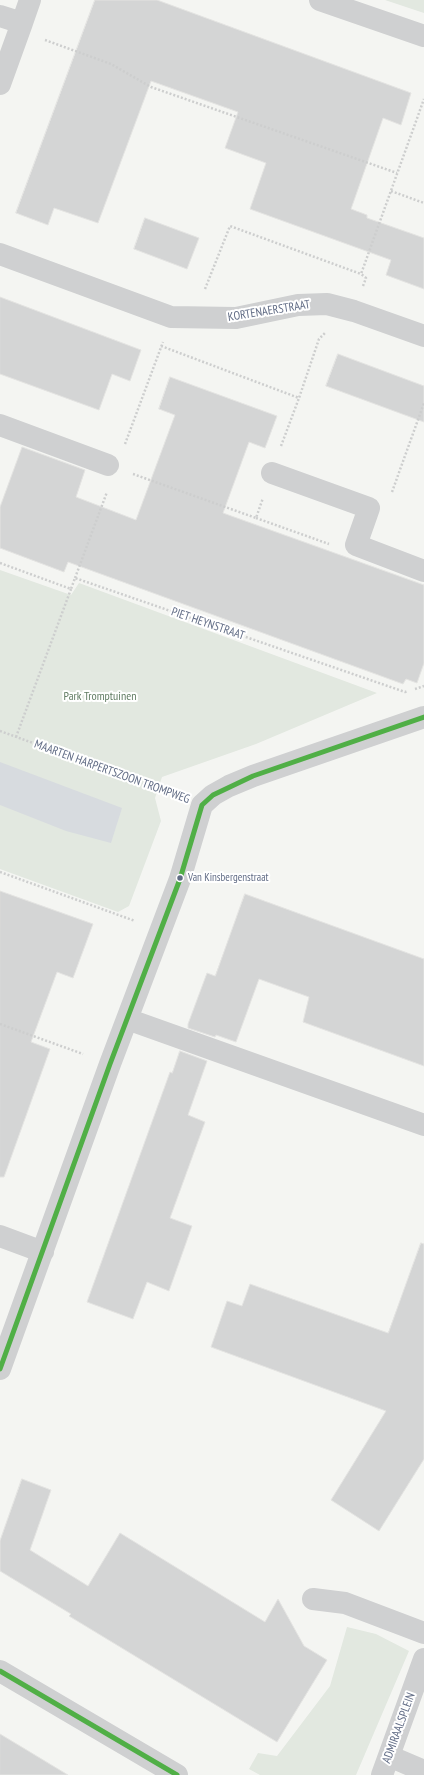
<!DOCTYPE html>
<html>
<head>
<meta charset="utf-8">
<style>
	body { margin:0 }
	canvas { display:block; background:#f4f5f2 }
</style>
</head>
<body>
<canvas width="424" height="1775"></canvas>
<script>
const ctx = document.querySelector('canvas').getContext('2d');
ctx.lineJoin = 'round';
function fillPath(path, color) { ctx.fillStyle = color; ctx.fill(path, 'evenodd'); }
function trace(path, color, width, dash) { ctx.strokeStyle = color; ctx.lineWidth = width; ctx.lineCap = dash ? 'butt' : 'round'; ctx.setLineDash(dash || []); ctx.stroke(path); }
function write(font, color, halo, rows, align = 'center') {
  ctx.font = font + ' "PT Sans Narrow",sans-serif'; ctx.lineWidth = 4; ctx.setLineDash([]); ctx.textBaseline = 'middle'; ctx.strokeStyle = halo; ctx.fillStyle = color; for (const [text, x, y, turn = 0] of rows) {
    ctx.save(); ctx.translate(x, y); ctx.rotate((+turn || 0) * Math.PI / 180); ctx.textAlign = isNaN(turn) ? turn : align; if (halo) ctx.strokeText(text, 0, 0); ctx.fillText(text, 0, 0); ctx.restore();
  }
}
fillPath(new Path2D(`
	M 385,0 L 424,0 L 424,13 Z
	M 0,570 L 71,595 L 79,583 L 377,693 L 256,744 L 162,777 L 155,798 L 161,821 L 129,906 L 118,912 L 0,869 Z
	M 347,1627 L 376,1634 L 409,1651 L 356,1775 L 260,1775 L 249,1769 L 258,1753 L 277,1756 L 330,1686 Z`), '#e2e8e0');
fillPath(new Path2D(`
	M 0,762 L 122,808 L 111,843 L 66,831 L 0,805 Z`), '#d7dbdf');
const building = new Path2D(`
	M 95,0 L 157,0 L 411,93 L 401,125 L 383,118 L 351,209 L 367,215 L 367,218 L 424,238 L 424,289 L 386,275 L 391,260 L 250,209 L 266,163 L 225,148 L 238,112 L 151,81 L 98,223 L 54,208 L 48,225 L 16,213 Z
	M 145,218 L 199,238 L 187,269 L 134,249 Z
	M 0,297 L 141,350 L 130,381 L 112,374 L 99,410 L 0,374 Z
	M 338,354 L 424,386 L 424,422 L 326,386 Z
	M 170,377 L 277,416 L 265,448 L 249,442 L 223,513 L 424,585 L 424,663 L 417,683 L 406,679 L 403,684 L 68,562 L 64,572 L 0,548 L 0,507 L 22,447 L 85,470 L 76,497 L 136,520 L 175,415 L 159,409 Z
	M 0,891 L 93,924 L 73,978 L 57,972 L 31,1042 L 50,1049 L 4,1177 L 0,1177 Z
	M 245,894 L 424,959 L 424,1066 L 303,1022 L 309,997 L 259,979 L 236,1042 L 216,1035 L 215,1037 L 188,1028 L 188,1024 L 207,973 L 215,976 Z
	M 180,1051 L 207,1061 L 188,1115 L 205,1122 L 170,1218 L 192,1226 L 169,1291 L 147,1282 L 133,1319 L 87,1302 L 170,1072 L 172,1073 Z
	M 421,1243 L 424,1244 L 424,1459 L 379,1531 L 331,1500 L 386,1411 L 211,1347 L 227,1301 L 242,1306 L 250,1284 L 388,1333 Z
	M 22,1479 L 51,1490 L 30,1550 L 88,1586 L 120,1533 L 265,1622 L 278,1599 L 304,1646 L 327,1660 L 277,1742 L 69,1616 L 71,1614 L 0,1571 L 0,1541 Z
	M 0,1734 L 25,1749 L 68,1775 L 0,1775 Z`);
fillPath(building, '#d4d5d5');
trace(building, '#e4e4e2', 1);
trace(new Path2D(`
	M 45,40 L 111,64 L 151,87 L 397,173
	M 391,191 L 424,203
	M 363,286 L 366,278 L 361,274 L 424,99
	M 205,289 L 230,226 L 361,274
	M 161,346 L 299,398 L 319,339 L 326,332
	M 125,444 L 163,342
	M 281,446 L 299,398
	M 133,474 L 256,518 L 263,498
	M 392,492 L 424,403
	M 256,518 L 329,544
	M 0,563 L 71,589 L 75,578 L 405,692 L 408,691
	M 75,578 L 107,492
	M 415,689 L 424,686
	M 0,731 L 176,795
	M 16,737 L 71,589
	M 0,872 L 135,921
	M 0,1024 L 83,1054`), '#cdcece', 2.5, [2, 2]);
trace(new Path2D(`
	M 320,0 L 424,36
	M 0,16 L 22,23 L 30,0
	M 0,84 L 22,23
	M 0,254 L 171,317 L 236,318 L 298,305 L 327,304 L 354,311 L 424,336
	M 0,425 L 108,465
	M 272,473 L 369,508 L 356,545 L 424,571
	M 127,1019 L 424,1125
	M 0,1236 L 43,1252
	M 0,1369 L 110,1064 L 180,879 L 202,805 L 213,795 L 229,786 L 253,776 L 424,717
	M 313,1599 L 345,1603 L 424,1633
	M 0,1671 L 177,1775
	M 389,1756 L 424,1771
	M 382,1775 L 424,1659`), '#cfd0d1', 22);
trace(new Path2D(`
	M 0,1369 L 110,1064 L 180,879 L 202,805 L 213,795 L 253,776 L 424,717
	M 0,1671 L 177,1775`), '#50af46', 5);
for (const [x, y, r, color] of [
	[180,878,3.5,"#616c85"]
]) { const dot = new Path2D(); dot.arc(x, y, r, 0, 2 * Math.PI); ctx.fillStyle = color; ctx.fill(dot); trace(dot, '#fff', 1.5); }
write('11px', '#616c85', '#fff', [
	["Van Kinsbergenstraat",188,878]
], 'left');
write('12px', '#616c85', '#fff', [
	["KORTENAERSTRAAT",269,311,-9],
	["PIET HEYNSTRAAT",208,624,19],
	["MAARTEN HARPERTSZOON TROMPWEG",112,772,20],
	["ADMIRAALSPLEIN",399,1728,-70]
]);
write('12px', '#617c63', '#fff', [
	["Park Tromptuinen",100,697]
]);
</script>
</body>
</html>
